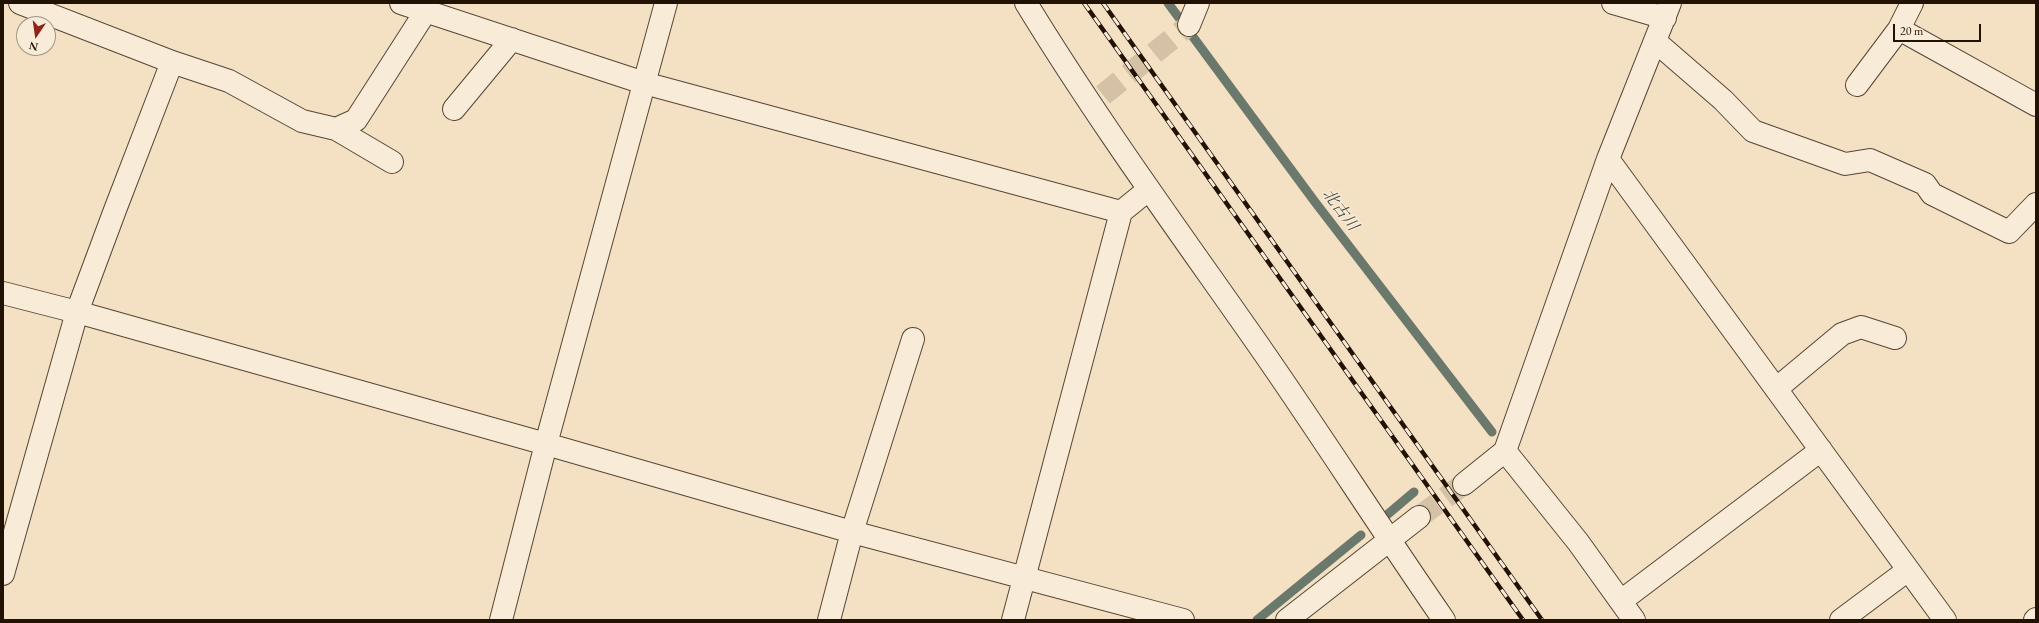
<!DOCTYPE html>
<html>
<head>
<meta charset="utf-8">
<style>
	body { margin:0 }
	#map { position:relative; width:2039px; height:623px; overflow:hidden; background:#f4e0c3; font-family:"EB Garamond",serif }
	canvas { display:block }
	.frame { position:absolute; inset:0; border:4px solid #221204; pointer-events:none }
	.north { position:absolute; left:16px; top:16px; width:40px; height:40px; box-sizing:border-box; background:#f8ebd8; border:1px solid #a29483; border-radius:50%; rotate:193deg; font-size:11px; font-weight:700; line-height:16px; text-align:center; color:#221204 }
	.north::after { content:''; display:block; margin:auto; width:14px; height:18px; background:#8f2418; clip-path:polygon(50% 0,100% 100%,50% 72%,0 100%) }
	.scale { position:absolute; left:1893px; top:24px; width:88px; height:18px; box-sizing:border-box; border:2px solid #221204; border-top:0; padding-left:5px; font-size:12px; line-height:14px; white-space:nowrap; color:#221204; -webkit-text-stroke:3px #f8ebd8; paint-order:stroke }
</style>
</head>
<body>
<div id="map">
<canvas width="2039" height="623"></canvas>
<div class="frame"></div>
<div class="north">N</div>
<div class="scale">20 m</div>
</div>
<script>
const ctx = document.querySelector('canvas').getContext('2d');
ctx.lineJoin = 'round';
function trace(path, color, width, dash) { ctx.strokeStyle = color; ctx.lineWidth = width; ctx.lineCap = dash ? 'butt' : 'round'; ctx.setLineDash(dash || []); ctx.stroke(path); }
function write(font, color, halo, rows, align = 'center') {
  ctx.font = font + ' "EB Garamond","Noto Serif JP",serif'; ctx.lineWidth = 3; ctx.setLineDash([]); ctx.textBaseline = 'middle'; ctx.strokeStyle = halo; ctx.fillStyle = color; for (const [text, x, y, turn = 0] of rows) {
    ctx.save(); ctx.translate(x, y); ctx.rotate((+turn || 0) * Math.PI / 180); ctx.textAlign = isNaN(turn) ? turn : align; if (halo) ctx.strokeText(text, 0, 0); ctx.fillText(text, 0, 0); ctx.restore();
  }
}
trace(new Path2D(`
	M 1168,3 L 1315,202 L 1492,432
	M 1388,514 L 1414,492
	M 1257,620 L 1361,535`), '#6b796c', 9);
trace(new Path2D(`
	M 1103,95 L 1189,25
	M 1419,517 L 1464,484`), '#d4c1a6', 22, [22, 11]);
const minor = new Path2D(`
	M 20,3 L 172,62 L 229,81 L 302,121 L 336,129 L 356,120 L 426,11
	M 401,3 L 644,83 L 1121,212
	M 1026,3 C 1100,124 1183,237 1264,353 C 1325,441 1383,532 1444,620
	M 1613,3 L 1665,18
	M 1912,3 L 1899,29 L 2036,105
	M 1189,25 L 1198,3
	M 1656,42 L 1723,100 L 1753,131 L 1845,164 L 1870,160 L 1925,184 L 1932,194 L 2009,232 L 2036,204
	M 1857,85 L 1899,29
	M 454,109 L 512,39
	M 336,129 L 392,162
	M 1608,159 L 1945,620
	M 3,293 L 77,312 L 546,444 L 852,532 L 1183,620
	M 1776,389 L 1842,334 L 1861,327 L 1895,338
	M 1505,451 L 1578,542 L 1634,620
	M 1464,484 L 1505,451 L 1608,159 L 1670,3
	M 3,574 L 77,312 L 115,210 L 172,62
	M 1621,601 L 1821,450
	M 501,620 L 546,444 L 666,3
	M 829,620 L 852,532 L 913,339
	M 1013,620 L 1121,212 L 1148,190
	M 1287,620 L 1419,517
	M 1841,620 L 1908,570
	M 2035,620 L 2036,619`);
trace(minor, '#564634', 24);
trace(minor, '#f8ebd8', 22);
const rail = new Path2D(`
	M 1084,3 L 1523,620
	M 1103,3 L 1542,620`);
trace(rail, '#221204', 4.5);
trace(rail, '#f8ebd8', 3, [9]);
write('italic 16px', '#4d4e41', '#f8ebd8', [
	["北古川",1340,210,53]
]);
</script>
</body>
</html>
